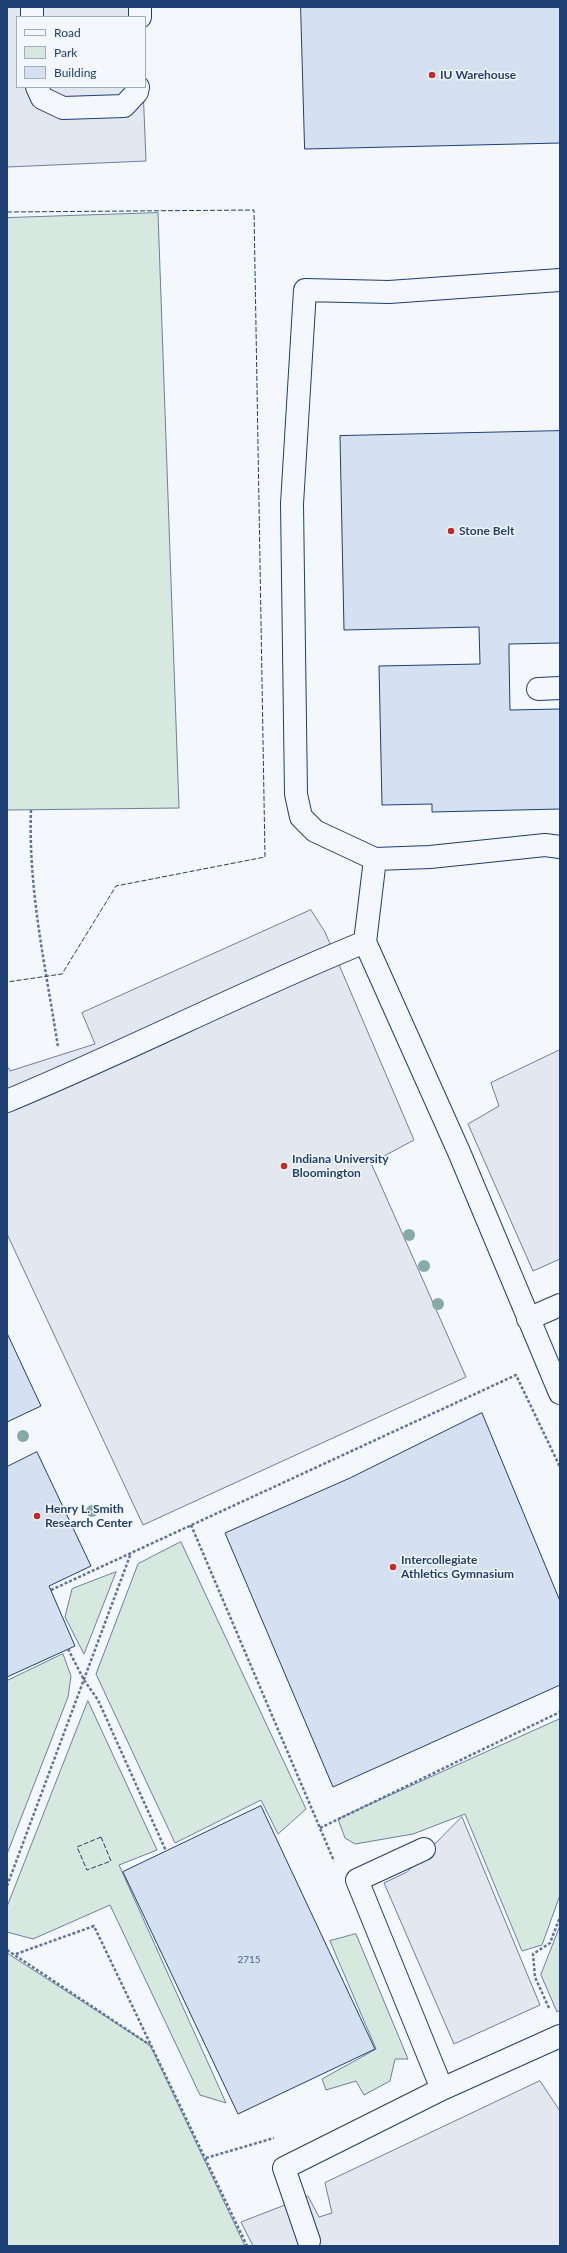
<!DOCTYPE html>
<html>
<head>
<meta charset="utf-8">
<style>
	body { margin:0 }
	#map { position:relative; width:567px; height:2253px; overflow:hidden; background:#f4f7fb; font-family:Lato,sans-serif }
	canvas { display:block }
	.frame { position:absolute; inset:0; border:8px solid #1d3f73; pointer-events:none }
	.legend { position:absolute; left:16px; top:16px; width:130px; height:72px; box-sizing:border-box; background:#f4f7fb; border:1px solid #9eadc5; margin:0; padding:5px 7px; list-style:none; font-size:12px; color:#1d3f73 }
	.legend li { display:flex; align-items:center; gap:8px; height:20px }
	.legend b { width:20px; border:1px solid #9eadc5 }
</style>
</head>
<body>
<div id="map">
<canvas width="567" height="2253"></canvas>
<div class="frame"></div>
<ul class="legend">
<li><b style="height:5px;background:#f4f7fb"></b>Road</li>
<li><b style="height:11px;background:#d7e8df"></b>Park</li>
<li><b style="height:11px;background:#d5e0f0"></b>Building</li>
</ul>
</div>
<script>
const ctx = document.querySelector('canvas').getContext('2d');
ctx.lineJoin = 'round';
function fillPath(path, color) { ctx.fillStyle = color; ctx.fill(path, 'evenodd'); }
function trace(path, color, width, dash) { ctx.strokeStyle = color; ctx.lineWidth = width; ctx.lineCap = dash ? 'butt' : 'round'; ctx.setLineDash(dash || []); ctx.stroke(path); }
function write(font, color, halo, rows, align = 'center') {
  ctx.font = font + ' Lato,sans-serif'; ctx.lineWidth = 3; ctx.setLineDash([]); ctx.textBaseline = 'middle'; ctx.strokeStyle = halo; ctx.fillStyle = color; for (const [text, x, y, turn = 0] of rows) {
    ctx.save(); ctx.translate(x, y); ctx.rotate((+turn || 0) * Math.PI / 180); ctx.textAlign = isNaN(turn) ? turn : align; if (halo) ctx.strokeText(text, 0, 0); ctx.fillText(text, 0, 0); ctx.restore();
  }
}
const green = new Path2D(`
	M 158,213 L 179,808 L 7,810 L 7,218 Z
	M 181,1542 L 306,1809 L 278,1834 L 261,1800 L 175,1843 L 96,1674 L 138,1564 Z
	M 116,1572 L 84,1654 L 65,1617 L 72,1589 Z
	M 63,1654 L 71,1676 L 68,1697 L 7,1854 L 7,1681 Z
	M 88,1701 L 157,1850 L 119,1865 L 226,2103 L 200,2095 L 110,1905 L 33,1939 L 7,1932 L 7,1907 Z
	M 560,1719 L 560,1895 L 542,1945 L 522,1951 L 465,1814 L 413,1834 L 355,1844 L 345,1838 L 338,1819 Z
	M 560,1926 L 560,2010 L 557,2012 L 541,1975 Z
	M 356,1934 L 408,2059 L 395,2059 L 390,2081 L 364,2095 L 356,2081 L 326,2090 L 322,2079 L 376,2049 L 330,1941 Z
	M 7,1953 L 150,2045 L 245,2246 L 7,2246 Z`);
fillPath(green, '#d7e8df');
trace(green, '#687fa3', 1);
const parking = new Path2D(`
	M 7,7 L 139,7 L 140,17 L 17,17 L 17,87 L 143,87 L 146,161 L 7,167 Z
	M 311,910 L 325,932 L 414,1140 L 371,1163 L 466,1377 L 143,1525 L 7,1234 L 7,1066 L 10,1071 L 95,1044 L 82,1013 Z
	M 560,1050 L 560,1259 L 533,1271 L 468,1124 L 499,1106 L 491,1083 Z
	M 462,1817 L 540,2005 L 454,2044 L 384,1883 L 407,1872 Z
	M 540,2081 L 560,2111 L 560,2246 L 253,2246 L 241,2222 L 308,2196 L 319,2217 L 332,2213 L 325,2183 Z`);
fillPath(parking, '#e3e8f0');
trace(parking, '#687fa3', 1);
const building = new Path2D(`
	M 301,7 L 560,7 L 560,143 L 305,149 Z
	M 560,431 L 560,643 L 509,644 L 509,655 L 510,710 L 560,709 L 560,809 L 432,812 L 432,804 L 382,805 L 379,666 L 480,664 L 479,627 L 344,630 L 340,436 Z
	M 7,1333 L 41,1406 L 7,1422 Z
	M 482,1413 L 560,1601 L 560,1685 L 333,1787 L 225,1533 L 350,1478 Z
	M 37,1452 L 91,1566 L 49,1586 L 75,1646 L 7,1677 L 7,1467 Z
	M 261,1806 L 375,2049 L 238,2114 L 123,1872 Z`);
fillPath(building, '#d5e0f0');
trace(building, '#1d3f73', 1);
const minor = new Path2D(`
	M 32,7 L 32,17
	M 140,7 L 140,17
	M 37,87 L 42,98 L 63,108 L 124,106 L 137,92 L 138,87
	M 560,280 L 389,292 L 305,290 L 292,504 L 296,794 L 301,817 L 315,831 L 375,859 L 430,857 L 545,845 L 560,847
	M 538,689 L 560,688
	M 375,859 L 365,942 L 459,1152 L 560,1393
	M 7,1101 C 128,1051 244,991 365,942
	M 528,1319 L 560,1305
	M 424,1849 L 357,1880 L 442,2089
	M 309,2241 L 284,2168 L 442,2089 L 560,2036`);
trace(minor, '#1d3f73', 24);
trace(new Path2D(`
	M 31,810 C 28,890 46,969 58,1047
	M 191,1525 L 334,1861
	M 51,1590 L 516,1375 L 560,1467
	M 68,1649 L 84,1680 L 98,1700 L 166,1851
	M 320,1828 L 560,1712
	M 7,1886 L 131,1553
	M 7,1950 L 150,2045
	M 16,1954 L 94,1926 L 247,2246
	M 549,2008 L 535,1977 L 533,1954 L 550,1943 L 560,1917
	M 206,2158 L 274,2138`), '#5e769c', 2.5, [3, 2]);
trace(minor, '#f4f7fb', 22);
trace(new Path2D(`
	M 7,212 L 254,210 L 265,857 L 116,886 L 62,974 L 7,982
	M 101,1837 L 111,1861 L 87,1870 L 77,1847 Z`), '#1d3f73', 1, [5, 2]);
ctx.fillStyle = '#86aba6';
for (const [x, y] of [
	[409,1235],
	[424,1266],
	[438,1304],
	[23,1436],
	[92,1511]
]) { ctx.beginPath(); ctx.arc(x, y, 6, 0, 2 * Math.PI); ctx.fill(); }
for (const [x, y, r, color] of [
	[432,75,4,"#c62828"],
	[451,531,4,"#c62828"],
	[284,1166,4,"#c62828"],
	[37,1516,4,"#c62828"],
	[393,1567,4,"#c62828"]
]) { const dot = new Path2D(); dot.arc(x, y, r, 0, 2 * Math.PI); ctx.fillStyle = color; ctx.fill(dot); trace(dot, '#f4f7fb', 1.5); }
write('10px', '#4b6792', null, [
	["2715",249,1960]
]);
write('bold 12px', '#1d3f73', '#f4f7fb', [
	["IU Warehouse",440,75],
	["Stone Belt",459,531],
	["Indiana University",292,1159],
	["Bloomington",292,1173],
	["Henry L. Smith",45,1509],
	["Research Center",45,1523],
	["Intercollegiate",401,1560],
	["Athletics Gymnasium",401,1574]
], 'left');
</script>
</body>
</html>
